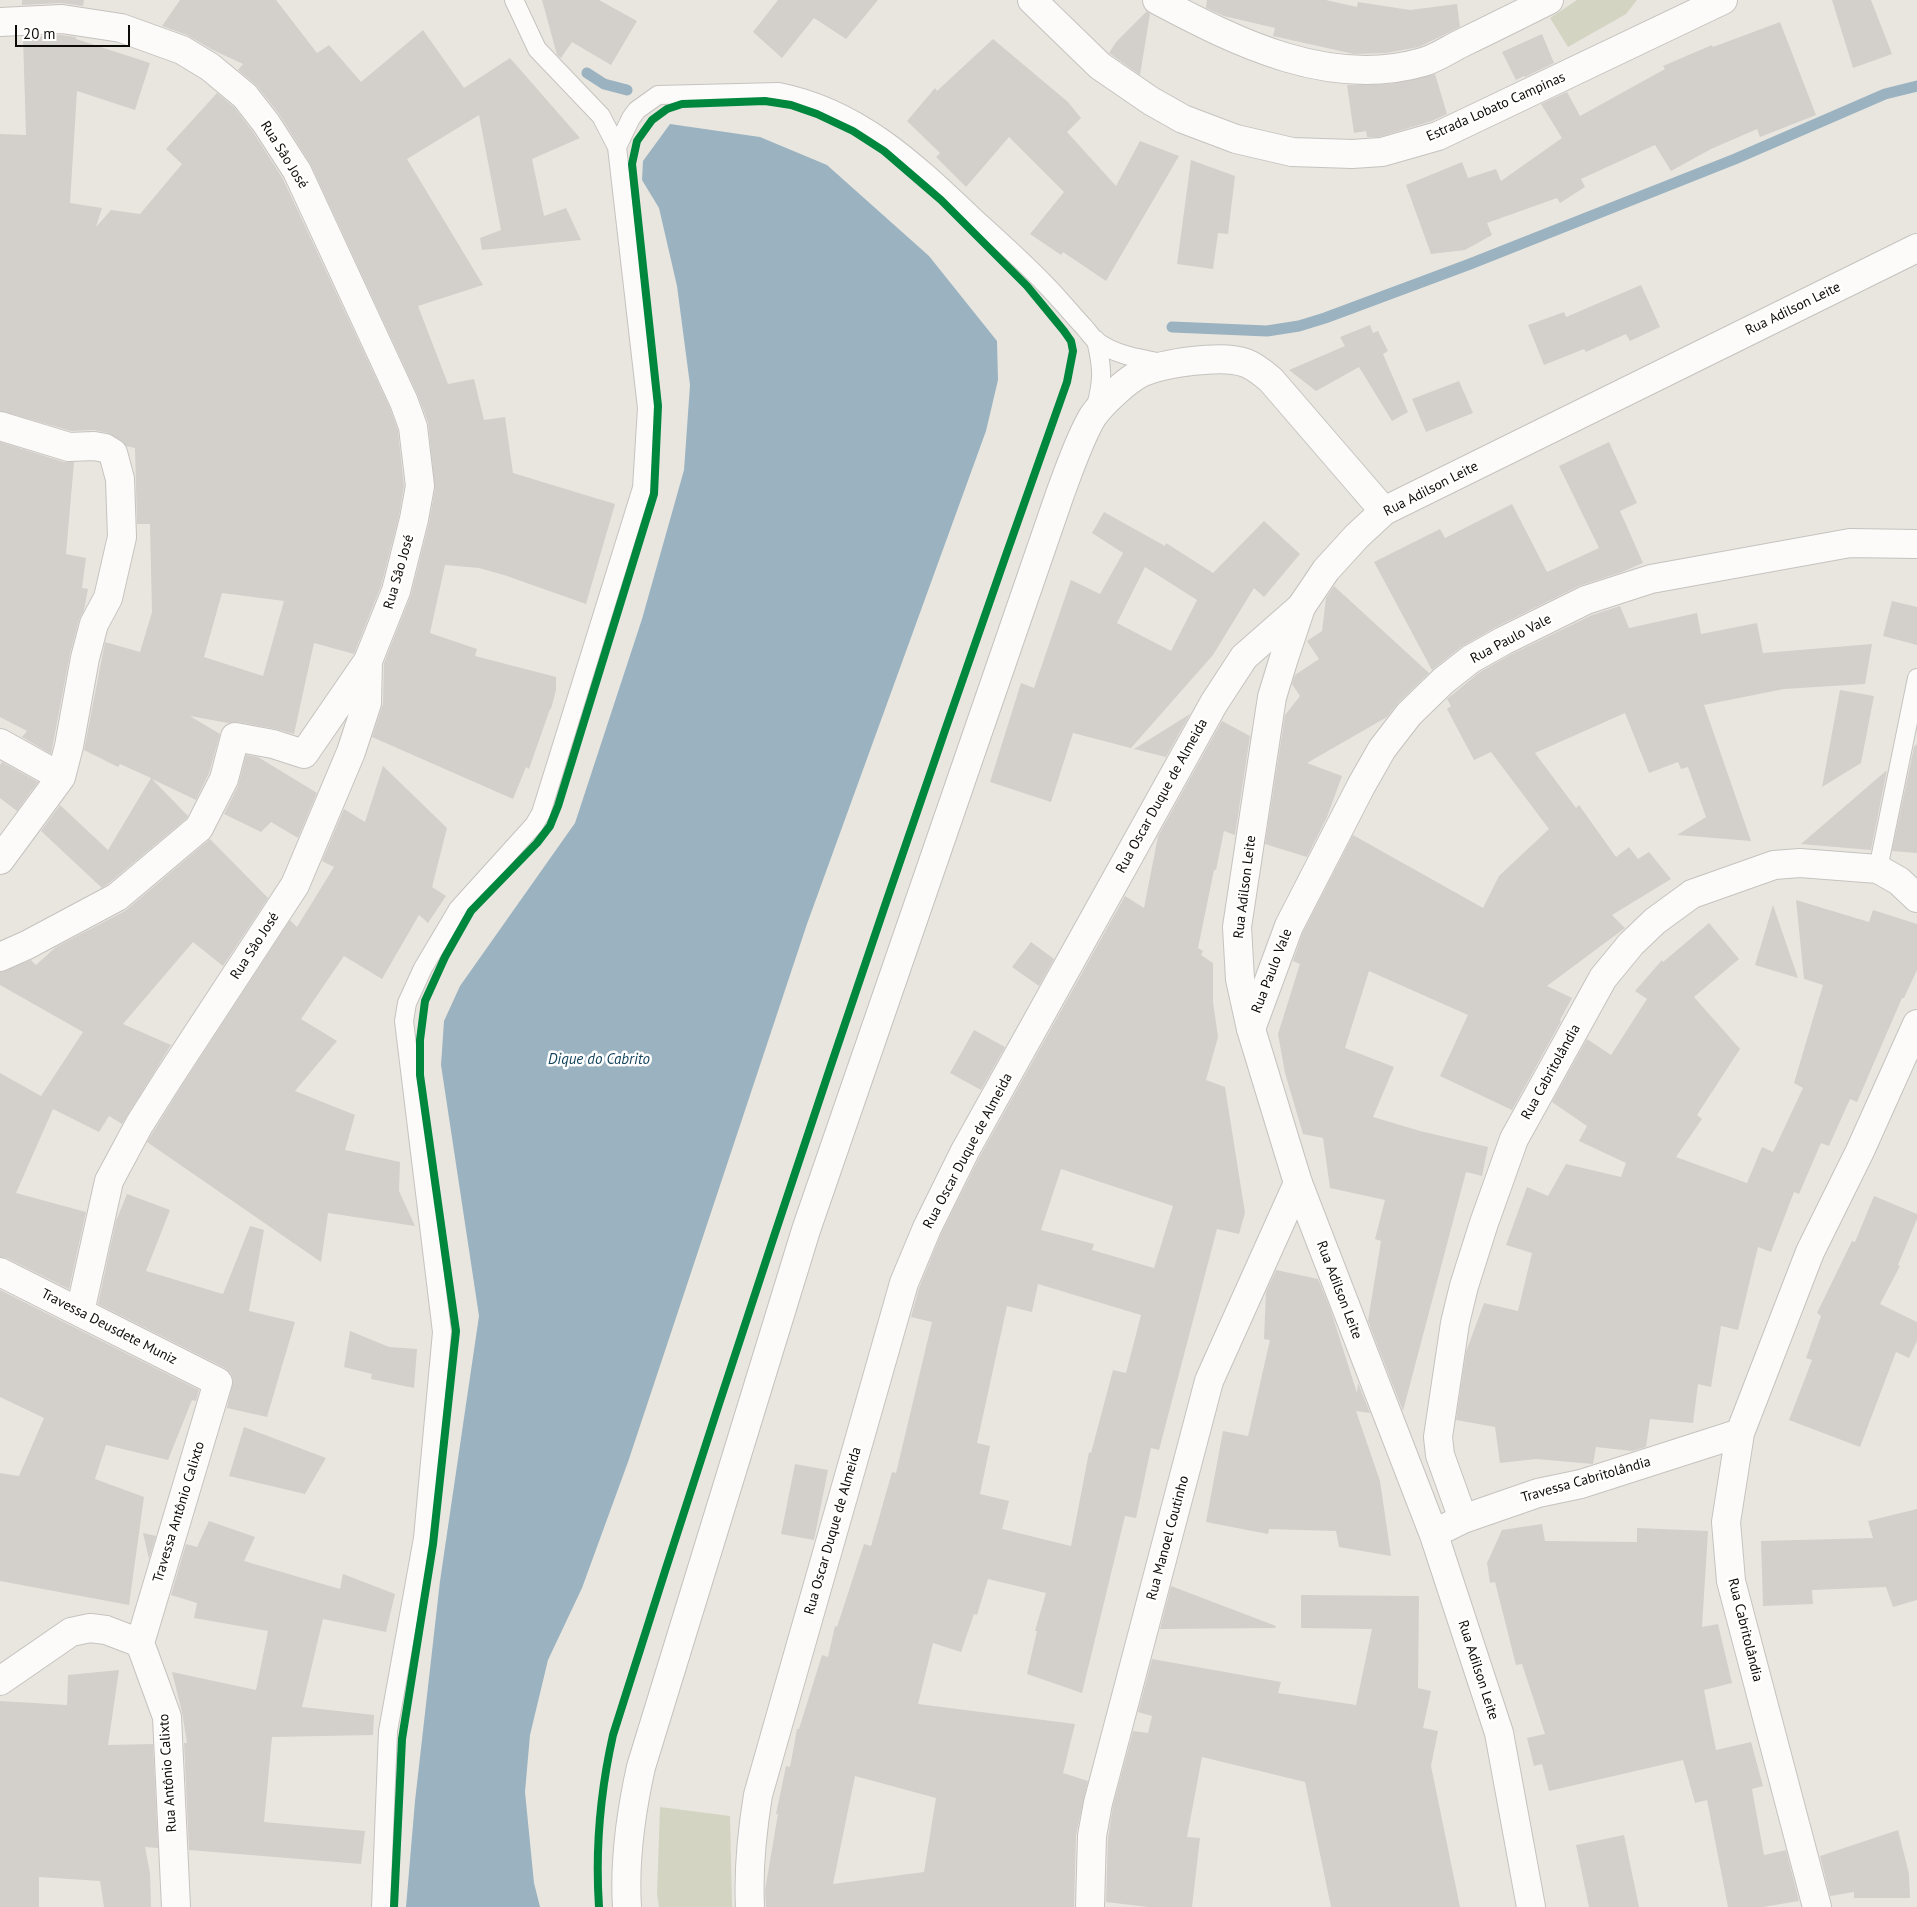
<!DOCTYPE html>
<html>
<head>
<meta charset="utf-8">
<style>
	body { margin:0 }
	#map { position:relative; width:1917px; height:1907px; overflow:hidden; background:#e9e6e0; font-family:"PT Sans",sans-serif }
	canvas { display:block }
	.scale { position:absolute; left:15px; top:25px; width:115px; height:22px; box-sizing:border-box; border:2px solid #0d0b08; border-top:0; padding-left:6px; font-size:15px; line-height:18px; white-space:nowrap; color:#0d0b08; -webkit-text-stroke:4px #fff; paint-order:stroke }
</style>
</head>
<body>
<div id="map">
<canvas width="1917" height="1907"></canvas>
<div class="scale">20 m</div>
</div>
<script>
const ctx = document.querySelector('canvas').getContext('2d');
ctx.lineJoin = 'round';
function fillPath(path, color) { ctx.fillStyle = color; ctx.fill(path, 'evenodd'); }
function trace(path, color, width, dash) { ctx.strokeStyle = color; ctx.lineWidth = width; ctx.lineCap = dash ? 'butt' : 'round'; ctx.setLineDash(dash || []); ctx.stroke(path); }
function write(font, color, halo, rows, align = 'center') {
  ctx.font = font + ' "PT Sans",sans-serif'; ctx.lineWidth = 5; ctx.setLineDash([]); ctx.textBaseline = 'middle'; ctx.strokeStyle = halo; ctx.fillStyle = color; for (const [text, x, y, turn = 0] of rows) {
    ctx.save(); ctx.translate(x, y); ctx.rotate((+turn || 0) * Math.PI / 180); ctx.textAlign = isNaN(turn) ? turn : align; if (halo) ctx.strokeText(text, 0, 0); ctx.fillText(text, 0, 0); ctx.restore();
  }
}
fillPath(new Path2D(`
	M 1577,0 L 1637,0 L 1626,14 L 1568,47 L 1550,18 Z
	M 660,1807 L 730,1816 L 732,1907 L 659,1907 L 657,1895 Z`), '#d4d4c2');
fillPath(new Path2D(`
	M 670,124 L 760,137 L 827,165 L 929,256 L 997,341 L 998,380 L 986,431 L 807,924 L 628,1462 L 582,1588 L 548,1660 L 530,1735 L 525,1792 L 534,1883 L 540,1907 L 406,1907 L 415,1801 L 440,1581 L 479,1316 L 441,1065 L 444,1021 L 460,986 L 575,823 L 642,619 L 684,470 L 690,385 L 677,286 L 659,208 L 642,180 L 643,161 Z`), '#9bb3c0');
trace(new Path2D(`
	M 587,73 L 604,84 L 627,90
	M 1172,327 L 1267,331 L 1299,326 L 1325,318 L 1470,264 L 1735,159 L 1885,94 L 1917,86`), '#9bb3c0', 11);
fillPath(new Path2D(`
	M 22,0 L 84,0 L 83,6 L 61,3 L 22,5 Z
	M 180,0 L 276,0 L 317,53 L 329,45 L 361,82 L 423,30 L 464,88 L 510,58 L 580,138 L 532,159 L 544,216 L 566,208 L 581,240 L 482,250 L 480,238 L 501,230 L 479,115 L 407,159 L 483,285 L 418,306 L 448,384 L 474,379 L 484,420 L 505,417 L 513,473 L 615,504 L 586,604 L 504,575 L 479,568 L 445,565 L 430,633 L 477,649 L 475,656 L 556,677 L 556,690 L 551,709 L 550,709 L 529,769 L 526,767 L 513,799 L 372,737 L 383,704 L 384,663 L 411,595 L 429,523 L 435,489 L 428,422 L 418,396 L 310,163 L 279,114 L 257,86 L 238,70 L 243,64 L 213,50 L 187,35 L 162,26 Z
	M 542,0 L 599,0 L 637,21 L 611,65 L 572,42 L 561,58 L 557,55 Z
	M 778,0 L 878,0 L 846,39 L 814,18 L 782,58 L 753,32 Z
	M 1207,0 L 1326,0 L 1357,7 L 1358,2 L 1410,10 L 1457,4 L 1460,27 L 1419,47 L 1386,53 L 1354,54 L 1273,36 L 1275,28 L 1224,16 L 1206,8 Z
	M 1832,0 L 1871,0 L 1892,54 L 1853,68 Z
	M 1147,11 L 1150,14 L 1140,75 L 1109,53 L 1116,42 Z
	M 1780,22 L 1816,115 L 1760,137 L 1757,129 L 1711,149 L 1671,171 L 1655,145 L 1581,179 L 1585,187 L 1560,203 L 1557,198 L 1487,223 L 1492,235 L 1465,250 L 1431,254 L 1406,185 L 1462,162 L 1468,178 L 1496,169 L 1501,181 L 1562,138 L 1541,104 L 1567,92 L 1580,116 L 1665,69 L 1663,66 L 1712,45 L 1713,47 Z
	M 1542,34 L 1554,63 L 1525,77 L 1524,76 L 1516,80 L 1502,52 Z
	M 61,35 L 76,37 L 76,39 L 150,63 L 135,110 L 77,91 L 70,203 L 102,208 L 96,227 L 111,210 L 140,214 L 182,164 L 166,149 L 217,93 L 234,107 L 253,132 L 283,179 L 390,408 L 398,431 L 404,486 L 399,516 L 381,586 L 354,654 L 314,643 L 294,734 L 276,729 L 238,722 L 228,723 L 190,716 L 220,734 L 209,773 L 196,800 L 152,779 L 188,816 L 187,818 L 108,884 L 102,888 L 41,831 L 60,805 L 108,850 L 151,778 L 120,764 L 118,767 L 84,750 L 105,642 L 140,652 L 152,612 L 150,524 L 137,524 L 135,448 L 126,446 L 121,440 L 108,433 L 94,430 L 71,431 L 0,411 L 0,134 L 26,135 L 23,37 ZM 222,593 L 284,601 L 263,676 L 204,657 Z
	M 993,39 L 1068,102 L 1081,118 L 1067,132 L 1116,186 L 1140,141 L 1179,156 L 1106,281 L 1063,252 L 1061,255 L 1030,234 L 1064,192 L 1009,137 L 966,187 L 936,157 L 940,153 L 907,121 L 935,88 L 937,91 Z
	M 1435,74 L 1447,114 L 1432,121 L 1379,137 L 1367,137 L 1366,131 L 1354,133 L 1347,85 L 1391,84 Z
	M 1191,160 L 1235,176 L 1228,234 L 1218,233 L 1213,269 L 1177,264 Z
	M 1641,285 L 1660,327 L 1630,341 L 1626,334 L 1586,352 L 1584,349 L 1544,365 L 1528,325 L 1564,312 L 1566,317 Z
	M 1370,325 L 1373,333 L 1378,331 L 1388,351 L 1383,354 L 1408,412 L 1392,421 L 1359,367 L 1316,391 L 1289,370 L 1345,346 L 1340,337 Z
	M 1459,381 L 1473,413 L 1426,432 L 1412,399 Z
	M 0,442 L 64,462 L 74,462 L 66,554 L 86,558 L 82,588 L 88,589 L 84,610 L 79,620 L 70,654 L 51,754 L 22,737 L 27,731 L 0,717 Z
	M 1609,442 L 1637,503 L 1620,511 L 1643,563 L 1622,572 L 1579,586 L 1496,627 L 1461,647 L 1432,670 L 1374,562 L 1440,529 L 1445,538 L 1512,504 L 1547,572 L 1599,548 L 1559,466 Z
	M 1104,512 L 1165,546 L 1166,543 L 1213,573 L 1264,521 L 1300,554 L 1264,597 L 1254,588 L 1213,655 L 1131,748 L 1073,733 L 1051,802 L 990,782 L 1021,683 L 1034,688 L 1071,580 L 1100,594 L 1123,553 L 1092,533 ZM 1145,567 L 1197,600 L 1171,651 L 1117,623 Z
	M 1334,586 L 1429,673 L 1398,703 L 1387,717 L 1307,763 L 1342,776 L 1327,817 L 1307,857 L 1265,844 L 1285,715 L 1300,696 L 1292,684 L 1295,675 L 1319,659 L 1307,641 L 1322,631 L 1326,598 Z
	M 1892,601 L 1917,607 L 1917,645 L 1883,636 Z
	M 1620,606 L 1629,628 L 1697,613 L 1701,634 L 1757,623 L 1763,653 L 1872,644 L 1865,684 L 1784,689 L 1704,705 L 1751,841 L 1677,835 L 1706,817 L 1688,767 L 1681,769 L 1678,762 L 1649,773 L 1625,713 L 1535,753 L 1576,808 L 1579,805 L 1616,857 L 1629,847 L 1638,859 L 1649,852 L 1671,879 L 1612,915 L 1625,928 L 1547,986 L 1572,998 L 1560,1020 L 1561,1021 L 1512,1110 L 1440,1076 L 1468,1015 L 1369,971 L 1345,1048 L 1394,1067 L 1373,1117 L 1420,1131 L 1488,1147 L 1482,1176 L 1466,1172 L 1403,1411 L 1368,1321 L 1381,1241 L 1375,1239 L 1385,1200 L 1330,1188 L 1323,1138 L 1303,1134 L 1285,1073 L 1278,1034 L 1300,964 L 1293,961 L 1303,932 L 1353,835 L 1483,908 L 1499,876 L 1549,829 L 1491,752 L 1474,760 L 1447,709 L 1451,706 L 1447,699 L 1480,672 L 1510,655 L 1592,615 Z
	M 1840,690 L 1874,696 L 1861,763 L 1822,787 Z
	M 1190,714 L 1166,757 L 1134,749 Z
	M 1222,721 L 1250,736 L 1235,835 L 1224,831 L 1216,870 L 1214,870 L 1198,948 L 1203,951 L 1201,955 L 1213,963 L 1213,1002 L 1218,1037 L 1206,1080 L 1225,1087 L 1245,1213 L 1239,1234 L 1217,1229 L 1159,1450 L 1151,1448 L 1136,1518 L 1125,1516 L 1082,1693 L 1027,1674 L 1037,1631 L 1035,1631 L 1046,1593 L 988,1579 L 977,1615 L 974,1614 L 961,1652 L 933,1643 L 918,1704 L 1075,1724 L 1063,1773 L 1088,1781 L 1076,1835 L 1074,1907 L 766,1907 L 765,1890 L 778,1814 L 776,1814 L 786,1766 L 790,1767 L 797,1729 L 799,1729 L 822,1655 L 828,1657 L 835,1626 L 837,1627 L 864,1544 L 871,1546 L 892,1472 L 896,1473 L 932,1322 L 911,1317 L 919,1288 L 941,1234 L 979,1158 L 1125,896 L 1144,908 L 1158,836 ZM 1061,1169 L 1173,1206 L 1154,1268 L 1092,1250 L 1094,1244 L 1041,1230 ZM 1038,1284 L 1141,1315 L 1126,1373 L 1113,1370 L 1091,1453 L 1089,1452 L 1071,1546 L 1002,1529 L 1009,1501 L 980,1494 L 990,1446 L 977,1443 L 1007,1306 L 1032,1312 ZM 855,1776 L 936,1798 L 924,1872 L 833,1884 Z
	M 1917,744 L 1917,853 L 1892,851 L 1914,747 Z
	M 246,755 L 258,757 L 317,793 L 298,838 L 271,822 L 261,832 L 224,814 L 238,786 Z
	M 2,762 L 38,782 L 17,811 L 0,798 L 0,765 Z
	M 383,766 L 447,828 L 432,887 L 446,896 L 428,923 L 419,915 L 382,979 L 344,956 L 301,1019 L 337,1041 L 295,1091 L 355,1115 L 345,1150 L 400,1162 L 399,1191 L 415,1226 L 328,1213 L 321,1262 L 147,1142 L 181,1087 L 290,920 L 297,927 L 334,867 L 322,861 L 344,809 L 365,822 Z
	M 1887,770 L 1871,850 L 1801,844 Z
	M 210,839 L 268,898 L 223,966 L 193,942 L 123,1024 L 171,1045 L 122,1124 L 109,1116 L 99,1132 L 53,1109 L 16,1193 L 86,1212 L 69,1289 L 7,1258 L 0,1257 L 0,1073 L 41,1096 L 83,1032 L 0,985 L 0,972 L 31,960 L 36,965 L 56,947 L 125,911 Z
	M 1796,900 L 1869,922 L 1873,910 L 1917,924 L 1917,970 L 1904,998 L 1902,998 L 1857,1102 L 1850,1099 L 1829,1146 L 1821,1143 L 1799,1194 L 1794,1192 L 1771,1252 L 1758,1247 L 1738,1330 L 1721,1326 L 1711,1387 L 1698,1384 L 1693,1423 L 1650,1419 L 1646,1447 L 1632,1451 L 1596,1447 L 1593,1464 L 1536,1459 L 1500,1463 L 1495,1427 L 1456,1420 L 1466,1352 L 1484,1303 L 1518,1311 L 1532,1253 L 1506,1245 L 1527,1187 L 1548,1196 L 1566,1164 L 1621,1177 L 1626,1163 L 1579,1141 L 1587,1126 L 1552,1102 L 1587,1039 L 1611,1055 L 1647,999 L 1635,991 L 1662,960 L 1663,962 L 1709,923 L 1739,959 L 1694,997 L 1740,1049 L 1697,1115 L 1702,1119 L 1676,1157 L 1747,1183 L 1762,1147 L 1773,1152 L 1803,1088 L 1794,1083 L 1823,985 L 1804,979 Z
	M 1773,905 L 1798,978 L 1755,965 Z
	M 1031,942 L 1054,959 L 1039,986 L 1012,967 Z
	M 974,1030 L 1005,1047 L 981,1090 L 950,1073 Z
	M 127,1194 L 170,1210 L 146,1271 L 223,1294 L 250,1226 L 264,1230 L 249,1311 L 295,1322 L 267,1417 L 227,1408 L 233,1380 L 231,1373 L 225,1368 L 98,1304 L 116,1221 Z
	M 1874,1196 L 1917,1214 L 1917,1219 L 1898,1265 L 1900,1266 L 1880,1304 L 1917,1322 L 1917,1341 L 1909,1358 L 1896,1352 L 1860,1447 L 1789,1420 L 1812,1360 L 1806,1358 L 1821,1316 L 1817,1313 L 1852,1241 L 1855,1242 Z
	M 1276,1270 L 1318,1279 L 1330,1308 L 1357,1393 L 1358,1383 L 1370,1413 L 1356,1411 L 1380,1481 L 1391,1556 L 1339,1547 L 1336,1531 L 1269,1529 L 1268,1534 L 1206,1522 L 1223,1431 L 1248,1436 L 1270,1340 L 1264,1339 L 1266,1292 Z
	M 0,1290 L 199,1390 L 196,1401 L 192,1400 L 168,1460 L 106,1445 L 95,1479 L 144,1497 L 129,1605 L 0,1581 L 0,1473 L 19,1476 L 44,1418 L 0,1397 Z
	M 350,1331 L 389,1347 L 417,1349 L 414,1388 L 371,1379 L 372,1374 L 344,1367 Z
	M 244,1427 L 326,1458 L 305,1494 L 229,1476 Z
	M 795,1464 L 828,1470 L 814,1540 L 781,1534 Z
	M 1917,1509 L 1917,1600 L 1893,1607 L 1886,1587 L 1812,1590 L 1813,1604 L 1763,1606 L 1761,1541 L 1873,1538 L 1868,1521 Z
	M 209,1521 L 255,1537 L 244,1561 L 340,1589 L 343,1574 L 395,1594 L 386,1632 L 323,1619 L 302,1707 L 374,1715 L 373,1735 L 272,1737 L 264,1822 L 365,1831 L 361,1864 L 189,1850 L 184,1743 L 187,1743 L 182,1712 L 172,1672 L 256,1690 L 268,1631 L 194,1618 L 197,1603 L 171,1595 L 186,1544 L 197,1547 Z
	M 1542,1524 L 1545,1541 L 1637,1542 L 1637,1528 L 1708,1531 L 1702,1627 L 1718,1624 L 1732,1683 L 1704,1690 L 1716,1750 L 1751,1742 L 1763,1786 L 1752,1789 L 1764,1855 L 1786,1850 L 1799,1901 L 1763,1907 L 1728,1907 L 1707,1800 L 1695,1803 L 1683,1760 L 1549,1791 L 1542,1764 L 1534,1766 L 1527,1738 L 1545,1734 L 1522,1664 L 1516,1665 L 1495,1582 L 1490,1583 L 1487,1563 L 1502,1530 Z
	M 143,1533 L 156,1536 L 149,1559 Z
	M 1171,1586 L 1276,1626 L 1275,1628 L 1160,1629 Z
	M 1301,1595 L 1419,1596 L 1418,1688 L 1431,1691 L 1423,1728 L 1438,1731 L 1431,1766 L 1460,1907 L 1331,1907 L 1305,1782 L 1202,1757 L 1187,1837 L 1200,1838 L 1192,1907 L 1148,1907 L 1106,1902 L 1108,1838 L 1113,1806 L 1133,1731 L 1148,1733 L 1152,1716 L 1138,1712 L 1152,1659 L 1281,1682 L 1278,1693 L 1356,1705 L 1372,1629 L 1301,1628 Z
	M 119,1670 L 108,1745 L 153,1744 L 158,1848 L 145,1847 L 150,1873 L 151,1907 L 104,1907 L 100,1881 L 39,1877 L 39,1907 L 0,1907 L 0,1701 L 67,1705 L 68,1675 Z
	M 1898,1830 L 1909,1874 L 1910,1898 L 1854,1898 L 1854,1892 L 1830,1896 L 1820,1856 Z
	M 1624,1835 L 1639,1907 L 1589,1907 L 1576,1845 Z`), '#d3cfcb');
const lane = new Path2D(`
	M 617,147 L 631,118 L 637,110 L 658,95 L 779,92 C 860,108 916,162 973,216 C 997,238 1022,260 1045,284 C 1058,297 1070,312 1083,326 C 1087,330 1091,336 1095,340 C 1114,355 1140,359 1163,363
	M 1095,410 C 1103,380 1103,370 1096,340
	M 1878,869 L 1917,678
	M 381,1907 L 388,1731 L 423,1538 L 442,1332 L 404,1021 L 407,1003 L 423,968 L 458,909 L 534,825 L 541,813 L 642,488 L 647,408 L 617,147 L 601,116 L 537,49 L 514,0`);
const street = new Path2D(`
	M 1157,0 C 1238,43 1330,89 1423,62 C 1437,58 1451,48 1464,42 C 1493,28 1521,14 1549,0
	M 0,22 L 62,19 L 121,28 L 182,50 L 210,67 L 245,96 L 266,123 L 297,171 L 404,402 L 413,427 L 420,486 L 414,519 L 396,591 L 368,661 L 367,703 L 351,752 L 295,885 L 168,1079 L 139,1125 L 109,1181 L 80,1312
	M 0,426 L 69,447 L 94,446 L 105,448 L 113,453 L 120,479 L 122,537 L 108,598 L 94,624 L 85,658 L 69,746 L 61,777 L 0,860
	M 0,743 L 61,777
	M 0,957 L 27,945 L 117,897 L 199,828 L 224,779 L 235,737 L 273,744 L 304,754 L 368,661
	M 1251,1029 L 1289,926 L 1361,786 L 1382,749 L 1409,714 L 1443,681 L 1471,659 L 1503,641 L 1586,600 L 1651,579 L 1850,543 L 1917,544
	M 0,1272 L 218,1382 L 140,1643
	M 1463,1519 L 1440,1455 L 1438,1437 L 1455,1323 L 1464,1286 L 1484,1223 L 1514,1139 L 1603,978 L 1631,944 L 1655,921 L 1692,894 L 1774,865 L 1800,863 L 1878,869 L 1899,881 L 1917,898
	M 1447,1527 L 1463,1519 L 1538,1493 L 1581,1484 L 1740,1433
	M 140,1643 L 167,1717 L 176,1907
	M 0,1681 L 71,1632 L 90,1628 L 106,1630 L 140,1643
	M 750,1907 C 748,1869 752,1832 758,1795 L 904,1283 L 927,1228 L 965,1151 L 1214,703 L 1244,657 L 1301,607
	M 1090,1907 L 1092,1836 L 1098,1803 L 1209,1381 L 1298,1183
	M 1817,1907 L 1731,1581 L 1726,1522 L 1740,1433 L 1810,1252 L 1860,1151 L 1917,1024`);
const secondary = new Path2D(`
	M 1032,0 L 1100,66 L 1151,101 L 1183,119 L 1236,139 L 1292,152 L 1352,154 L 1382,152 L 1438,136 L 1723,0
	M 627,1907 C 624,1860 631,1812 641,1767 L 806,1230 L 1060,494 C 1069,470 1080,437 1093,416 C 1102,403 1127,380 1141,373 C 1164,363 1223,354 1246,363 C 1256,367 1263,373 1271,380 L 1384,511
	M 1531,1907 L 1499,1733 L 1434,1535 L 1298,1183 L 1251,1029 L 1240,979 L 1237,927 L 1272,697 L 1284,658 L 1301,607 L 1326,570 L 1357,536 L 1384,511 L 1917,248`);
trace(lane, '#c6c3bf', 20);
trace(street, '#c6c3bf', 30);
trace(secondary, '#c6c3bf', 30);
trace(lane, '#fcfbfa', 18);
trace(street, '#fcfbfa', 28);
trace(secondary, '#fcfbfa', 28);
trace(new Path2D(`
	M 394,1907 L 402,1739 L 433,1544 L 456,1331 L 420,1075 L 420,1040 L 425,1001 L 445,957 L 471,911 L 537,843 L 550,826 L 558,806 L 654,494 L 658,406 L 632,164 L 637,141 L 652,120 L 667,109 L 682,104 L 765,101 L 791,105 L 817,114 L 853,131 L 884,151 L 941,200 L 1027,286 L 1064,331 L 1071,341 L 1073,351 L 1067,382 C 908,830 756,1281 613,1735 C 600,1793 595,1848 599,1907`), '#00873e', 8);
write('14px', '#0d0b08', '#fff', [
	["Estrada Lobato Campinas",1496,107,-24],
	["Rua Sâo José",284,155,58],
	["Rua Adilson Leite",1793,309,-26],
	["Rua Adilson Leite",1431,489,-27],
	["Rua Sâo José",399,572,-74],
	["Rua Paulo Vale",1511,639,-28],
	["Rua Oscar Duque de Almeida",1162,796,-61],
	["Rua Adilson Leite",1245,887,-83],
	["Rua Sâo José",255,946,-57],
	["Rua Paulo Vale",1272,971,-69],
	["Rua Cabritolândia",1551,1072,-61],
	["Rua Oscar Duque de Almeida",968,1151,-62],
	["Rua Adilson Leite",1339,1290,69],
	["Travessa Deusdete Muniz",109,1327,27],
	["Travessa Cabritolândia",1586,1480,-16],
	["Travessa Antônio Calixto",179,1512,-73],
	["Rua Oscar Duque de Almeida",833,1531,-74],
	["Rua Manoel Coutinho",1168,1538,-75],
	["Rua Cabritolândia",1745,1630,76],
	["Rua Adilson Leite",1478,1670,72],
	["Rua Antônio Calixto",168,1773,-94]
]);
write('italic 15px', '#15455d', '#fff', [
	["Dique do Cabrito",599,1060]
]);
</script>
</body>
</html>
